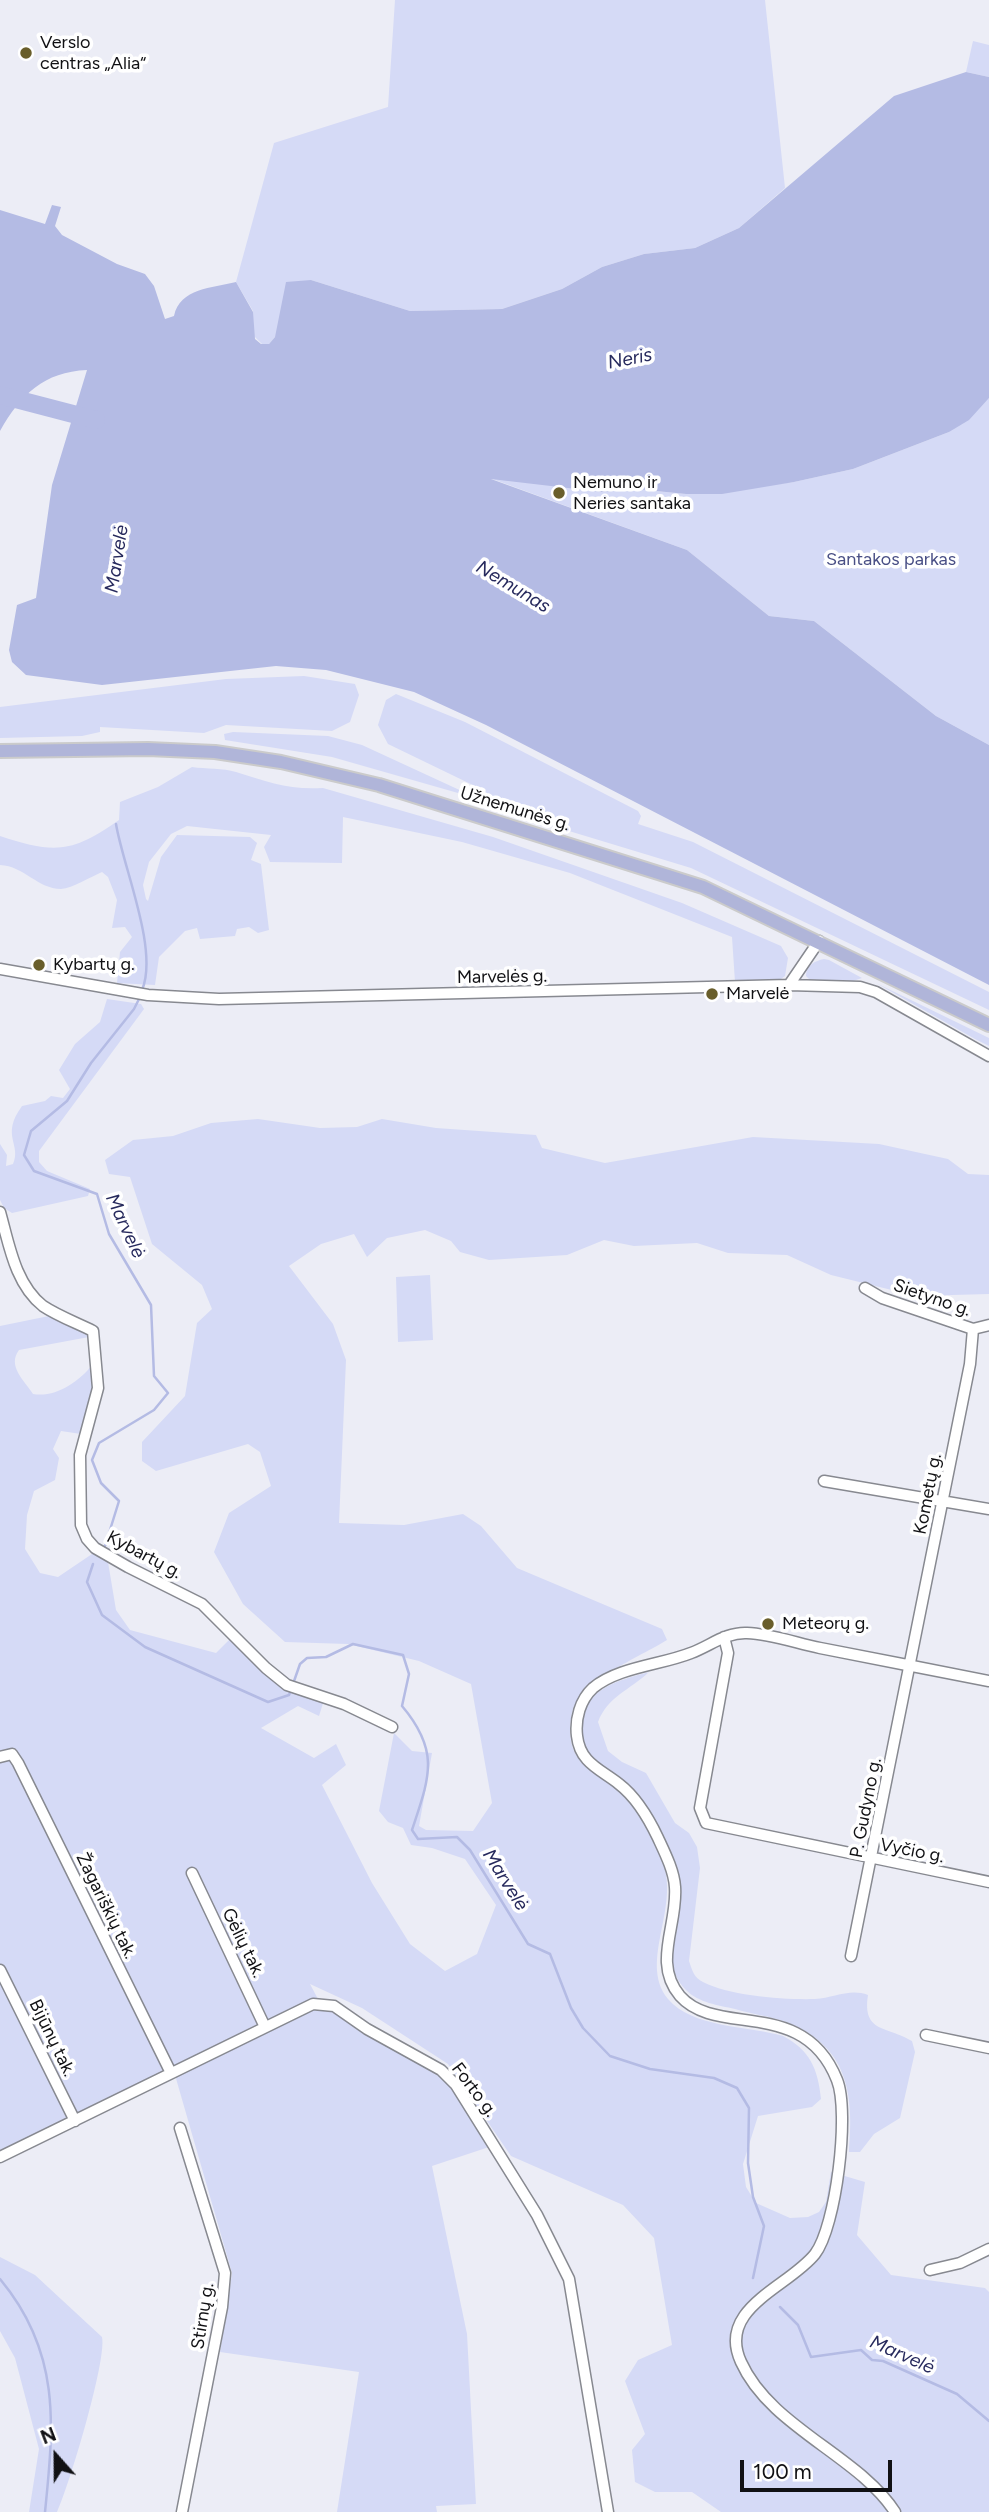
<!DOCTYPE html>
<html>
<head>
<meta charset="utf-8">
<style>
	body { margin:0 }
	#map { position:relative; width:989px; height:2512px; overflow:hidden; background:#ecedf6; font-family:Figtree,sans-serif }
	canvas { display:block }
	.north { position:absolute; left:21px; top:2421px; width:70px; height:70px; -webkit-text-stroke:5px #fff; paint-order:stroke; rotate:339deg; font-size:19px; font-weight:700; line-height:28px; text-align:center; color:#111114 }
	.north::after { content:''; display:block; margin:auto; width:24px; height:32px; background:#111114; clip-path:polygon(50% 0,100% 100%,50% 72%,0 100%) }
	.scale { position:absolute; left:740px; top:2460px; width:152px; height:32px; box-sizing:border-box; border:4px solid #111114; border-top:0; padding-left:9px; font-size:21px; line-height:24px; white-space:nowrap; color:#111114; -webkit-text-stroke:5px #fff; paint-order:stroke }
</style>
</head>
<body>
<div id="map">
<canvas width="989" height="2512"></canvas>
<div class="north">N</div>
<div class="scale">100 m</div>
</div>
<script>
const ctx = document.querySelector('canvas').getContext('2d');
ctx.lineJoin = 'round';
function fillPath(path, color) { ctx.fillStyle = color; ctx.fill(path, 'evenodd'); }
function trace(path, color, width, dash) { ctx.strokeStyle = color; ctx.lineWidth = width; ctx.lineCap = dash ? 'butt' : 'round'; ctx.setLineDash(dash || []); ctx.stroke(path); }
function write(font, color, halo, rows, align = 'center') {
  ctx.font = font + ' Figtree,sans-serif'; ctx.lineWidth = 7; ctx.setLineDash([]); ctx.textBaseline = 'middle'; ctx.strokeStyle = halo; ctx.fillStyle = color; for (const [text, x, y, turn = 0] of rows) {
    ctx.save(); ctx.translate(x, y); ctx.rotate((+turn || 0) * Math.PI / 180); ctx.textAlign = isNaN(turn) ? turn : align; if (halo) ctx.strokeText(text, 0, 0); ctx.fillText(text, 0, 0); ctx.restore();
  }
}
fillPath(new Path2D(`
	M 395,0 L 765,0 L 785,188 L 739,228 L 695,248 L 644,254 L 602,267 L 562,289 L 502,309 L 410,311 L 311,280 L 275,337 L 269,344 L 262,344 L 253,335 L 253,311 L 236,282 L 274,143 L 388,107 Z
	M 973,41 L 989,45 L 989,77 L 966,72 Z
	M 989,398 L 989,745 L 936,716 L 814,621 L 769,616 L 687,550 L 487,477 L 602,492 L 636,489 L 686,494 L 794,482 L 853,469 L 949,432 Z
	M 304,676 L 355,684 L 359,695 L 350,722 L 332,731 L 226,725 L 204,733 L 100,727 L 100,732 L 82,736 L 0,738 L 0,707 L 226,679 Z
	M 396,694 L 465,722 L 638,811 L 641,816 L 638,824 L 693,842 L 989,992 L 989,1010 L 691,868 L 503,811 L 481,789 L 388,744 L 378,725 L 386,700 Z
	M 233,732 L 328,736 L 362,745 L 479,799 L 332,757 L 225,740 L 224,734 Z
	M 192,767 C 206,769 223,768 236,772 C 268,782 288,790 323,788 L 493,837 L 682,903 L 781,946 L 788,958 L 785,976 L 778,981 L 735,982 L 732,937 L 570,873 L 462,842 L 343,817 L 342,863 L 270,862 L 264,847 L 271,835 L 187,826 L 171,834 L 149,862 L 143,885 L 146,899 L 148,901 L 161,857 L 177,835 L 250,837 L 257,843 L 251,860 L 261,864 L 269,930 L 258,933 L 249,927 L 237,929 L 235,936 L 200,939 L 197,928 L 185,931 L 159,957 L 155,985 L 117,983 L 120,952 L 132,937 L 125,927 L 112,928 L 117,900 L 108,877 L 102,872 C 90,877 73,888 61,889 C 38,889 24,866 0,865 L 0,836 C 55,854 72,853 119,820 L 120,802 L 158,787 Z
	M 824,959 L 829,960 L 862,978 L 853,981 L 811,981 L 806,976 C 806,965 815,961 824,959 Z
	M 876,983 L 989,1038 L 989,1046 L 975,1039 Z
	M 107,999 L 141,1004 L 144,1009 L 39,1151 L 39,1162 L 47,1171 L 90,1189 L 88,1196 L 12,1213 L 4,1208 L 0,1200 L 0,1144 L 7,1155 L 6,1166 L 13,1164 C 22,1144 0,1136 22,1106 L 45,1101 L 51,1096 L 63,1098 L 70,1089 L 59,1070 L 75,1044 L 100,1022 Z
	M 258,1119 L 320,1128 L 357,1127 L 382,1119 L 436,1128 L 536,1135 L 542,1148 L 605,1163 L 753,1137 L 879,1144 L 948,1159 L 968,1174 L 989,1175 L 989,1294 L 916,1296 L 831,1275 L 787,1255 L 728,1253 L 697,1243 L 634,1246 L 604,1240 L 567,1255 L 489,1260 L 460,1252 L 451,1241 L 425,1230 L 387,1238 L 367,1257 L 354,1234 L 321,1244 L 289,1266 L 333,1324 L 346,1360 L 339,1523 L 404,1525 L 463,1514 L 481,1526 L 517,1568 L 662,1629 L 667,1640 C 640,1657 579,1681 572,1713 C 561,1770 601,1769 628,1800 C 642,1816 651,1836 660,1855 C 684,1905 637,1960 668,1999 C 692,2028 749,2026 783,2036 C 810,2050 818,2069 821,2099 L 812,2107 L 758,2116 L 743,2164 L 746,2187 L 756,2203 L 790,2218 L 808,2217 L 819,2212 L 826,2202 L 831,2172 L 865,2182 L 857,2235 L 891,2275 L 985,2288 L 989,2292 L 989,2512 L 721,2512 L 692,2492 L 655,2492 L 635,2482 L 632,2450 L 645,2434 L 625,2381 L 638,2360 L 672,2345 L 654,2238 L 623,2205 L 511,2156 L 448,2064 L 362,2008 L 310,1984 L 320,2003 L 441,2070 L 495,2145 L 432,2166 L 467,2334 L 476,2504 L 436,2506 L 437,2512 L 337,2512 L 359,2372 L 220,2352 L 232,2273 L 175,2075 L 0,2162 L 0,1326 L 49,1316 L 87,1333 L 89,1337 L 19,1350 C 7,1366 24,1380 33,1394 C 55,1398 79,1382 92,1365 L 94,1385 L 81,1434 L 61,1431 L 53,1449 L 59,1458 L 55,1480 L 34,1491 L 27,1515 L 25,1549 L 40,1573 L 58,1577 L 95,1552 L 108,1562 L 116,1610 L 130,1630 L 216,1653 L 230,1639 L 277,1682 L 324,1700 L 319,1716 L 298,1706 L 261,1728 L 314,1758 L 336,1744 L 346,1765 L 322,1785 L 372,1883 L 410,1944 L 445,1971 L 477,1954 L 496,1905 L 465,1859 L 432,1848 L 411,1845 L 403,1828 L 388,1822 L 379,1811 L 394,1733 L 412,1751 L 432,1753 L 419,1826 L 426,1830 L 473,1831 L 492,1803 L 471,1684 L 419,1661 L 348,1644 L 285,1642 L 243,1604 L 214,1552 L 229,1513 L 271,1486 L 260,1452 L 248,1444 L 156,1471 L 142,1461 L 142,1442 L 185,1396 L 197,1323 L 212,1309 L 202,1285 L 152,1244 L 130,1177 L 109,1174 L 105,1160 L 133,1140 L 173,1136 L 211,1123 Z
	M 430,1275 L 433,1340 L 398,1342 L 396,1277 Z
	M 649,1672 C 630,1690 608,1696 598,1722 L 608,1751 L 622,1762 L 646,1773 L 675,1823 L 689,1833 L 697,1847 L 700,1868 L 689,1961 C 692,1970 694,1978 703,1982 C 729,1996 786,2000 815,1999 C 834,1998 850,1988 868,1995 C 862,2033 887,2026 912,2041 L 915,2052 L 900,2118 L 874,2134 L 860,2152 L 849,2152 C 854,2093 848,2046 786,2022 C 770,2016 751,2014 735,2009 C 718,2005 699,2003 686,1990 C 651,1954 693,1898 672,1857 C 662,1838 654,1817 642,1800 C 624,1774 577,1765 581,1726 C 584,1688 617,1681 649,1672 Z
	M 0,2257 L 35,2275 L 102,2337 C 107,2360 69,2486 57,2512 L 29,2512 L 39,2449 L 15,2358 L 0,2331 Z`), '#d5daf6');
fillPath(new Path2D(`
	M 966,72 L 989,77 L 989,398 L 969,420 L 949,432 L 853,469 L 794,482 L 722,494 L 686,494 L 636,489 L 602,492 L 491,479 L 687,550 L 769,616 L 814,621 L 936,716 L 989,745 L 989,985 L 486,725 L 414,692 L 326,670 L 276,666 L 102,685 L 26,675 L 12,662 L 9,650 L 17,605 L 36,598 L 52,485 L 87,370 C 44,372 21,394 0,431 L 0,210 L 45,224 L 52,205 L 61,207 L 55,226 L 62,235 L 117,264 L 145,274 L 154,286 L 165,319 L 174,316 C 180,288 212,288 236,282 L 253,312 L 255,339 L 261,344 L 269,344 L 275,337 L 286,282 L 311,280 L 410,311 L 502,309 L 562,289 L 602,267 L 644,254 L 695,248 L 739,228 L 894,96 Z`), '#b4bbe4');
trace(new Path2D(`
	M 116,824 C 123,867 159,950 142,990
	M 105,1546 L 119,1501 L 101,1483 L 92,1460 L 99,1443 L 154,1410 L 168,1393 L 154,1376 L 151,1305 L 109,1234 L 97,1194 L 34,1171 L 24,1155 L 31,1131 L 67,1101 L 91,1063 L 134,1009 L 140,997
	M 93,1564 L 87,1582 L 102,1615 L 145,1647 L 268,1702 L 289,1695 L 291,1690
	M 293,1684 L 300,1664 L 307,1658 L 326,1657 L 353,1644 L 403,1655 L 409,1674 L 402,1706 C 441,1752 429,1778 412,1830 L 418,1839 L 457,1837 L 470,1850 L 528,1944 L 550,1954 L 571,2008 L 583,2028 L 610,2056 L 650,2069 L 714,2078 L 737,2088 L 749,2108 L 748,2163 L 753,2197 L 764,2226 L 753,2278
	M 0,2279 C 61,2352 54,2424 45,2512
	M 780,2307 L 798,2325 L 811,2357 L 861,2350 L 872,2360 L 883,2361 L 957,2394 L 989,2421`), '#b4bbe4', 2.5);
trace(new Path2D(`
	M 0,395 L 96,420`), '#b4bbe4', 18);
const minor = new Path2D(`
	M 0,969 L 148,995 L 219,999 L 789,985 L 860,987 L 876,992 L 989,1056
	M 789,985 L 819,941
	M 0,1212 C 9,1244 15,1284 43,1306 C 58,1316 77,1323 93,1331 L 98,1388 L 80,1455 L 81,1525 L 87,1539 L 95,1548 L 128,1567 L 202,1604 L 266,1668 L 287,1685 L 344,1704 L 392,1727
	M 865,1288 L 882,1298 L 973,1329 L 989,1325
	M 824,1481 L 989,1509
	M 724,1637 L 728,1653 L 700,1808 L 706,1823 L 989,1882
	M 0,1757 L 12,1754 L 18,1763 L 171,2073
	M 192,1873 L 265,2027
	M 851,1956 L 970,1364 L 973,1329
	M 0,1970 L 75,2121
	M 926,2035 L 989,2048
	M 180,2128 L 225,2273 L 222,2307 L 182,2512
	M 0,2157 L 313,2004 L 334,2006 L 367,2029 L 441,2070 L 456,2085 L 537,2215 L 569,2279 L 608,2512
	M 930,2270 L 960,2263 L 989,2249
	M 895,2512 C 859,2456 770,2427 741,2362 C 716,2308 789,2287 815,2254 C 836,2227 850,2112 837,2080 C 804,1996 717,2038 680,1996 C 652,1963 678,1925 675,1887 C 674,1871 665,1853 658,1838 C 649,1819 636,1797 619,1784 C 600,1769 580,1763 577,1736 C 575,1719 580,1700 593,1688 C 618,1667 661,1665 691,1653 C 710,1646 726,1632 747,1633 C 771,1634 796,1643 820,1648 C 876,1659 933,1670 989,1681`);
const major = new Path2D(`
	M 0,751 L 148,749 L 215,752 L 281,762 L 379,785 L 703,887 L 989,1025`);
trace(minor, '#878990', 13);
trace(major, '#cbcbcb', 16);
trace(minor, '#fff', 10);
trace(major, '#b0b5d9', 12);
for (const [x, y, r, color] of [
	[26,53,7,"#695e2b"],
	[559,493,7,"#695e2b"],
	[39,965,7,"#695e2b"],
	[712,994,7,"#695e2b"],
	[768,1624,7,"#695e2b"]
]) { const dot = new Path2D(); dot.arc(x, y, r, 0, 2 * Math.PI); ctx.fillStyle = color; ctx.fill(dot); trace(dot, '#fff', 2.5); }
write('18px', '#111114', '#fff', [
	["Verslo",40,43],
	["centras „Alia“",40,64],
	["Nemuno ir",573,483],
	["Neries santaka",573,504],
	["Kybartų g.",53,965],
	["Marvelė",726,994],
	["Meteorų g.",782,1624]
], 'left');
write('18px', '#494f85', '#fff', [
	["Santakos parkas",891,560]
]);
write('18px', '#111114', '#fff', [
	["Užnemunės g.",515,809,17],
	["Marvelės g.",502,977,-1],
	["Sietyno g.",932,1298,19],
	["Kometų g.",928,1494,-79],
	["Kybartų g.",144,1555,28],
	["P. Gudyno g.",866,1808,-79],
	["Vyčio g.",912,1851,11],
	["Žagariškių tak.",106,1906,64],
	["Gėlių tak.",243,1943,64],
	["Bijūnų tak.",52,2038,64],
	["Forto g.",474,2090,53],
	["Stirnų g.",203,2316,-81]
]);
write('italic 19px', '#272a5d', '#fff', [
	["Neris",630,359,-11],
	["Marvelė",117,559,-81],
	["Nemunas",513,587,31],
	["Marvelė",125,1226,65],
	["Marvelė",505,1880,58],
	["Marvelė",902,2355,24]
]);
</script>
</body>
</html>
